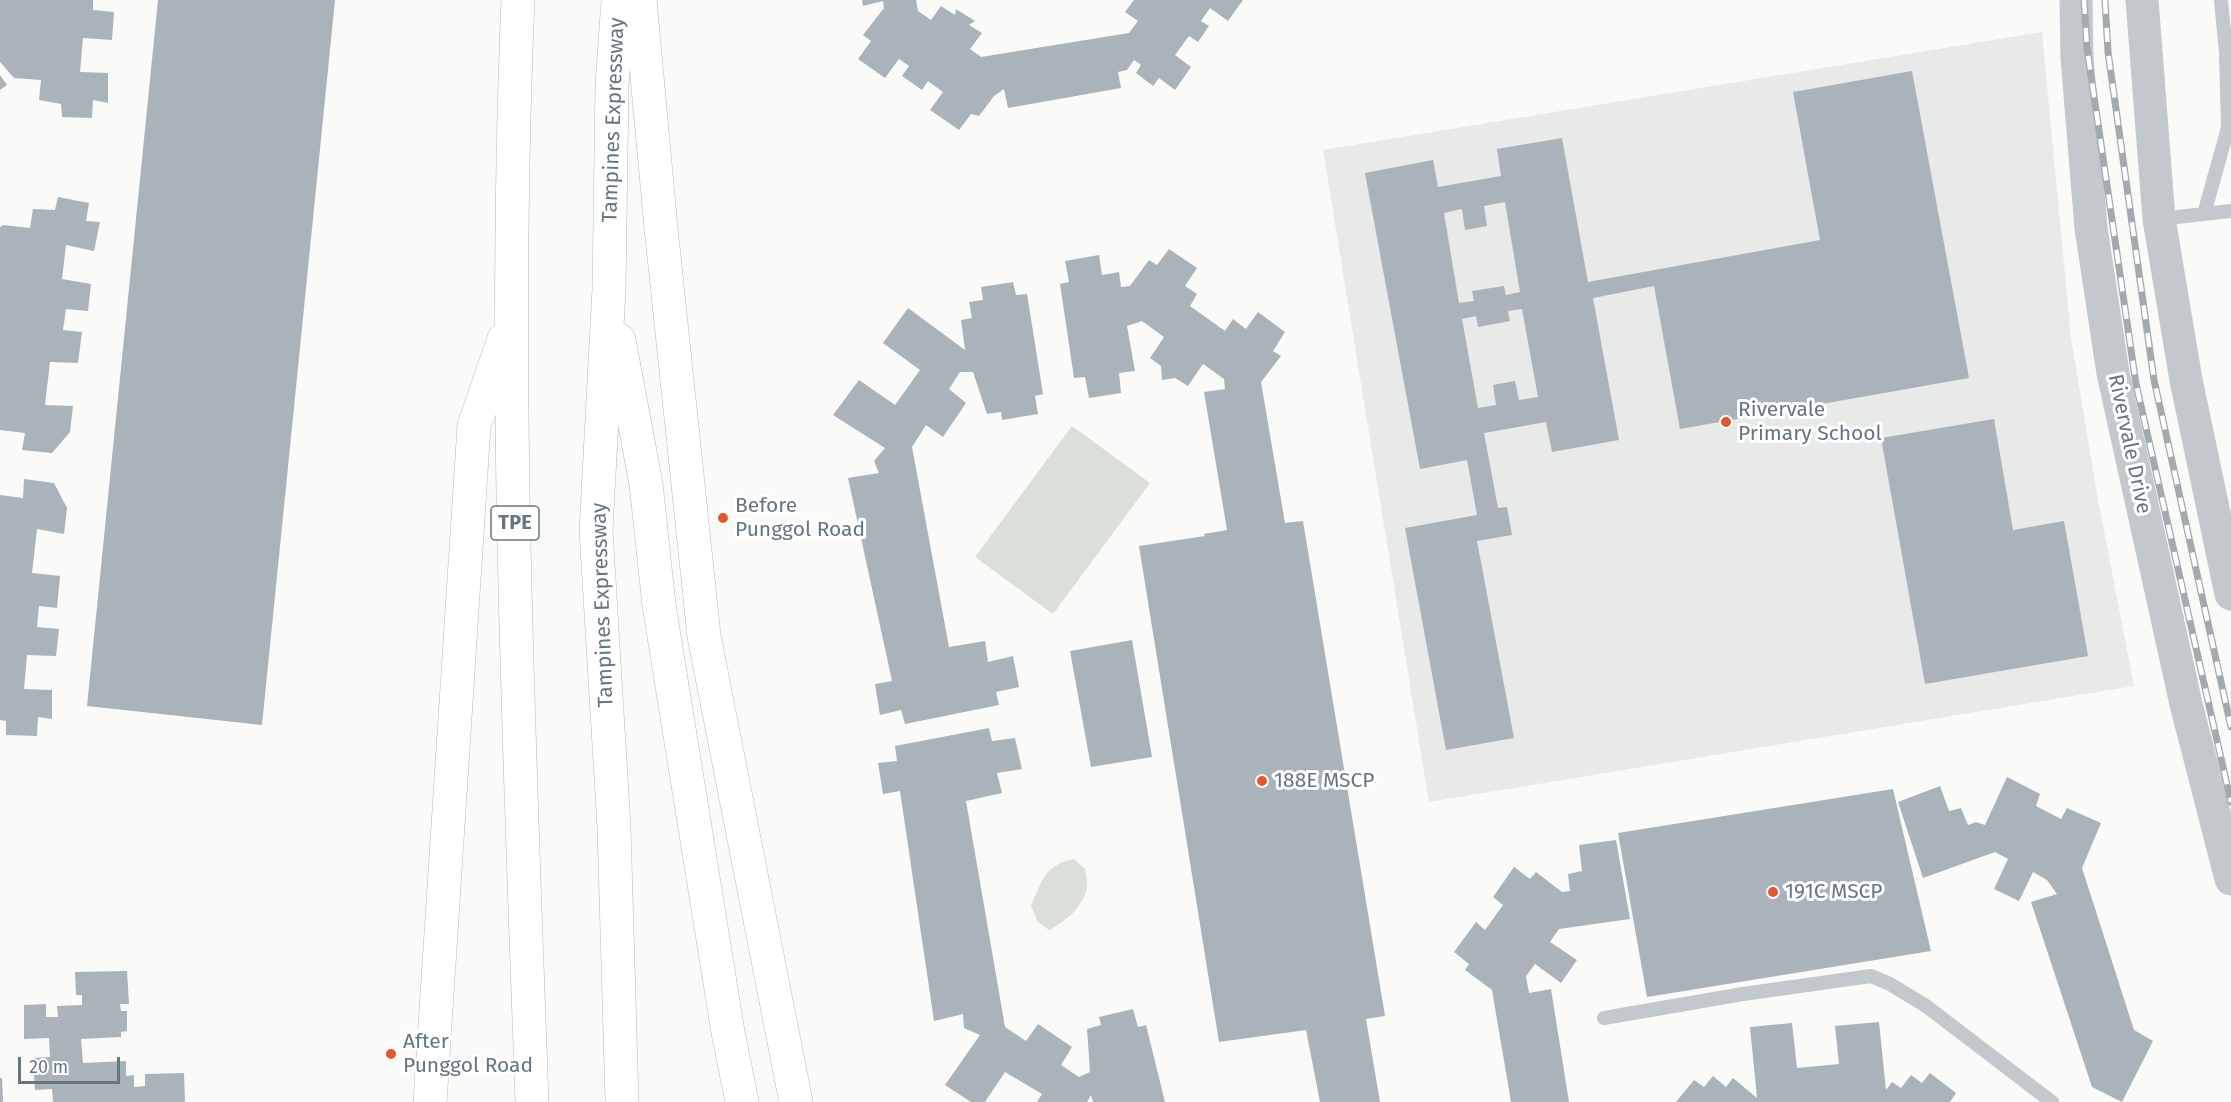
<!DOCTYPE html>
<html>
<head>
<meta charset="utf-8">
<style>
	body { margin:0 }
	#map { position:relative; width:2231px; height:1102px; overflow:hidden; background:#fafaf8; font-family:"Fira Sans",sans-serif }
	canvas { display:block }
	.scale { position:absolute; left:18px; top:1057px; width:102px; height:27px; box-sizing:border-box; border:3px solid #657683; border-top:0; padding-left:8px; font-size:18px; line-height:21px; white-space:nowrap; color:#657683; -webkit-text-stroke:4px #fff; paint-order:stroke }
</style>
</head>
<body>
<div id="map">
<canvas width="2231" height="1102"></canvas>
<div class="scale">20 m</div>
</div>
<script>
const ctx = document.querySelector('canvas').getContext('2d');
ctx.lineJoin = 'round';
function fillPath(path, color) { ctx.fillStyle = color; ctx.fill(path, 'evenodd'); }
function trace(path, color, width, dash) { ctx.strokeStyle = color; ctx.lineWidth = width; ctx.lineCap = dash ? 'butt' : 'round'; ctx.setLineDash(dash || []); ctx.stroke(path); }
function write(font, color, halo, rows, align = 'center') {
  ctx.font = font + ' "Fira Sans",sans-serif'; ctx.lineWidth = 6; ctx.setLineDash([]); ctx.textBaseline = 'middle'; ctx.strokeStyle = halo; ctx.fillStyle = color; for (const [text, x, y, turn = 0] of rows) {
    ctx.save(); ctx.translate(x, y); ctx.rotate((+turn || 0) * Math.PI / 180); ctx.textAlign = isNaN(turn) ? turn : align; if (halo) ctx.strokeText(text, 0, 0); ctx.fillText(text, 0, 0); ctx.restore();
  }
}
fillPath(new Path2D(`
	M 2042,32 L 2071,338 L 2099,505 L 2134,686 L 1429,802 L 1323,150 Z`), '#e8e9e9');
fillPath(new Path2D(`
	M 1072,426 L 1150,483 L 1053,614 L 975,557 Z
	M 1074,859 L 1085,869 C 1086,875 1088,883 1087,888 C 1082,908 1066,921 1049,930 L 1038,922 L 1031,906 C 1042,881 1044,865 1074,859 Z`), '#dadfd7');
fillPath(new Path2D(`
	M 0,0 L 93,0 L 93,10 L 114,12 L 112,40 L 83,38 L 80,72 L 108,73 L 108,103 L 93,100 L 92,118 L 62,117 L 61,104 L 39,100 L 41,80 L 14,78 L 0,62 Z
	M 158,0 L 335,0 L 262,725 L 87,706 Z
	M 862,0 L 916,0 L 918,11 L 931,20 L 941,6 L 955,15 L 956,9 L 975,21 L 969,25 L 982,33 L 970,49 L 981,57 L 1129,33 L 1138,21 L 1125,12 L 1134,0 L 1243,0 L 1228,21 L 1210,8 L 1201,21 L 1209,26 L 1198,42 L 1189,36 L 1175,55 L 1191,67 L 1175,90 L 1159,78 L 1153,86 L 1136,73 L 1141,65 L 1134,60 L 1127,70 L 1118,72 L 1121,88 L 1008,108 L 1004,89 L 994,96 L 979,116 L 971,114 L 959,130 L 930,110 L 943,92 L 928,81 L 922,90 L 902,76 L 909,66 L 899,59 L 885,78 L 858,59 L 871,41 L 863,35 L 884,8 L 883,1 L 863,6 Z
	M 1912,71 L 1969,378 L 1680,429 L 1654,286 L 1593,298 L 1619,440 L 1552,452 L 1546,422 L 1484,433 L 1498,508 L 1507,507 L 1512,535 L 1477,541 L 1514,738 L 1446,750 L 1405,528 L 1477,515 L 1467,460 L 1420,469 L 1365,173 L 1433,160 L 1438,187 L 1501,176 L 1497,149 L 1562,138 L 1588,282 L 1820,240 L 1793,92 ZM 1505,202 L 1520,292 L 1506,295 L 1504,286 L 1472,291 L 1474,301 L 1459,303 L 1444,213 L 1462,209 L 1465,230 L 1487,226 L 1484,206 ZM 1522,309 L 1538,397 L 1519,400 L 1515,381 L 1493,385 L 1496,405 L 1478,408 L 1462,319 L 1476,316 L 1478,327 L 1510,321 L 1508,311 Z
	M 0,75 L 7,85 L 0,90 Z
	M 58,197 L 89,203 L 86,221 L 100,222 L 94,251 L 66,245 L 62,279 L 91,284 L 88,311 L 66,309 L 63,330 L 82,332 L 78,363 L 50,362 L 45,405 L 73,406 L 70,432 L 52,453 L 22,450 L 25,433 L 0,430 L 0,227 L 3,225 L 30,228 L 33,209 L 55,210 Z
	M 1169,249 L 1197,268 L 1185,286 L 1197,294 L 1190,306 L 1225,331 L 1233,319 L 1246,329 L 1258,312 L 1285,332 L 1273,351 L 1281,356 L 1261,382 L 1285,523 L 1303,521 L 1385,1016 L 1366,1019 L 1380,1102 L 1320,1102 L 1306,1030 L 1219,1042 L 1139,546 L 1205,536 L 1204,534 L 1227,530 L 1204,392 L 1225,389 L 1224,379 L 1203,364 L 1188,386 L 1175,378 L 1162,380 L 1161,366 L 1150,358 L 1164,337 L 1142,321 L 1127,326 L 1135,371 L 1119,373 L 1121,393 L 1089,398 L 1085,377 L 1074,378 L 1060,284 L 1069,282 L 1065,261 L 1099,255 L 1102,275 L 1119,272 L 1121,287 L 1130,286 L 1149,260 L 1157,265 Z
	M 1013,282 L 1016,295 L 1027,294 L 1043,394 L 1035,396 L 1038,414 L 1002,420 L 1001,412 L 987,414 L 973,372 L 960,372 L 949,389 L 966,403 L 943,437 L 926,425 L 912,447 L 949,647 L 985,641 L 988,662 L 1013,656 L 1019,687 L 996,692 L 999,705 L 905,724 L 901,710 L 880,715 L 875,684 L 892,681 L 848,478 L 879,473 L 874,461 L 885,448 L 833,415 L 859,380 L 895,405 L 920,370 L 883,343 L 908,308 L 965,350 L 961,320 L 972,318 L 969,302 L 983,300 L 981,287 Z
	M 1994,419 L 2013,530 L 2064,521 L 2088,656 L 1925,684 L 1881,438 Z
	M 24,479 L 54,483 L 67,508 L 64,534 L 37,529 L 32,573 L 60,576 L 57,608 L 39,606 L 37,627 L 59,629 L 56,656 L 27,655 L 24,689 L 52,690 L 52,719 L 38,717 L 37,736 L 6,735 L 6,721 L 0,720 L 0,495 L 23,498 Z
	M 1132,640 L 1152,757 L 1091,767 L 1070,651 Z
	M 989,728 L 992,741 L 1015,738 L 1022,769 L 997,773 L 1002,793 L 966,801 L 1005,1027 L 1026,1041 L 1038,1024 L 1072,1047 L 1061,1065 L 1079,1077 L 1090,1072 L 1087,1029 L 1101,1025 L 1099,1017 L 1133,1009 L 1138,1027 L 1146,1025 L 1165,1102 L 1093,1102 L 1091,1095 L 1087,1102 L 1037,1102 L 1042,1094 L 1005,1072 L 985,1102 L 971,1102 L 945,1085 L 980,1035 L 964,1028 L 963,1014 L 934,1021 L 900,791 L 883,794 L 878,763 L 897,761 L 895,746 Z
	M 2007,777 L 2040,794 L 2036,806 L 2061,819 L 2067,808 L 2101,823 L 2082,868 L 2134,1030 L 2153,1041 L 2122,1102 L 2092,1087 L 2031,902 L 2057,894 L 2047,880 L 2033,872 L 2019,901 L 1994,889 L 2008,859 L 1995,852 L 1923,878 L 1898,802 L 1940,786 L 1949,811 L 1961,808 L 1968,825 L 1976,822 L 1985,825 Z
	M 1893,789 L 1931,951 L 1647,997 L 1618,833 Z
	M 1616,840 L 1630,919 L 1559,929 L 1550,942 L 1577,960 L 1561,983 L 1535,964 L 1526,976 L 1529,993 L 1551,989 L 1569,1102 L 1511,1102 L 1492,990 L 1465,970 L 1469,964 L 1454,952 L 1476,922 L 1485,930 L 1503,905 L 1493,897 L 1514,867 L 1530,879 L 1536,872 L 1562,892 L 1570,891 L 1568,874 L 1582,871 L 1579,845 Z
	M 127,971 L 129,1004 L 120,1004 L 121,1011 L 127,1011 L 127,1031 L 121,1032 L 121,1037 L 81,1039 L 83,1063 L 126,1061 L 126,1076 L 134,1075 L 134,1087 L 145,1086 L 145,1074 L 184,1073 L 185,1102 L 53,1102 L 52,1089 L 35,1090 L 33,1058 L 50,1057 L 49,1038 L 24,1039 L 24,1005 L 46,1004 L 46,1017 L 58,1017 L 57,1006 L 82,1005 L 82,995 L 76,995 L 75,972 Z
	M 1879,1022 L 1886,1090 L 1892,1082 L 1901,1088 L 1911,1075 L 1922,1083 L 1930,1073 L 1956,1093 L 1950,1102 L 1676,1102 L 1694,1080 L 1704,1087 L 1713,1076 L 1726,1087 L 1733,1078 L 1757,1098 L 1750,1027 L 1792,1023 L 1797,1068 L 1839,1064 L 1835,1026 Z
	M 0,1078 L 2,1078 L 3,1102 L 0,1102 Z`), '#aab3b9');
const motorway = new Path2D(`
	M 518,0 C 502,367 519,735 532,1102
	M 618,0 L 612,85 L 609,289 L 596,530 L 614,827 L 622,1102
	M 640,0 L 661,228 L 704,636 L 796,1102
	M 619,340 L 646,484 L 659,605 L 728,1032 L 742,1102
	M 430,1102 L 474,426 L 504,339`);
trace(motorway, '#b4b9bd', 34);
trace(new Path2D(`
	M 2204,214 L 2228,128 L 2226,53 L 2221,0
	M 2159,219 L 2231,211
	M 1604,1018 L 1743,994 L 1871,976 L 1890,984 L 1926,1006 L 2052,1102`), '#c3c8cc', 14);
trace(new Path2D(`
	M 2076,0 L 2077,58 L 2091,228 L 2113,373 L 2186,704 L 2231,879
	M 2142,0 L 2159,219 L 2186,380 L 2231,594`), '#c3c8cc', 33);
trace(motorway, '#fff', 33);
const rail = new Path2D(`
	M 2084,0 L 2087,48 L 2136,384 L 2231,802
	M 2105,0 L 2108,52 L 2154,380 L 2231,727`);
trace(rail, '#a2aab0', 7);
trace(rail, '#fff', 4.5, [14]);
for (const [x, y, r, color] of [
	[1726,422,6,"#e4572e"],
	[723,518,6,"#e4572e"],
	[1262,781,6,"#e4572e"],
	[1773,892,6,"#e4572e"],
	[391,1054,6,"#e4572e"]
]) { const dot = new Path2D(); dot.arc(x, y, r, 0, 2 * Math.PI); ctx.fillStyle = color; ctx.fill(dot); trace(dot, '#fff', 2); }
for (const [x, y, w] of [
	[515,523,48]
]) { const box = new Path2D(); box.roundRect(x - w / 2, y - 17, w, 34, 4.5); ctx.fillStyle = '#fff'; ctx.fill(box); trace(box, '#657683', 1.5); }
write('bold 20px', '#657683', null, [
	["TPE",515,523]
]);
write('21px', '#657683', '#fff', [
	["Tampines Expressway",614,120,-88],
	["Rivervale Drive",2129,444,78],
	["Tampines Expressway",603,605,-92]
]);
write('21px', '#657683', '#fff', [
	["Rivervale",1738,410],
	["Primary School",1738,434],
	["Before",735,506],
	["Punggol Road",735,530],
	["188E MSCP",1274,781],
	["191C MSCP",1785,892],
	["After",403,1042],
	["Punggol Road",403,1066]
], 'left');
</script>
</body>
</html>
